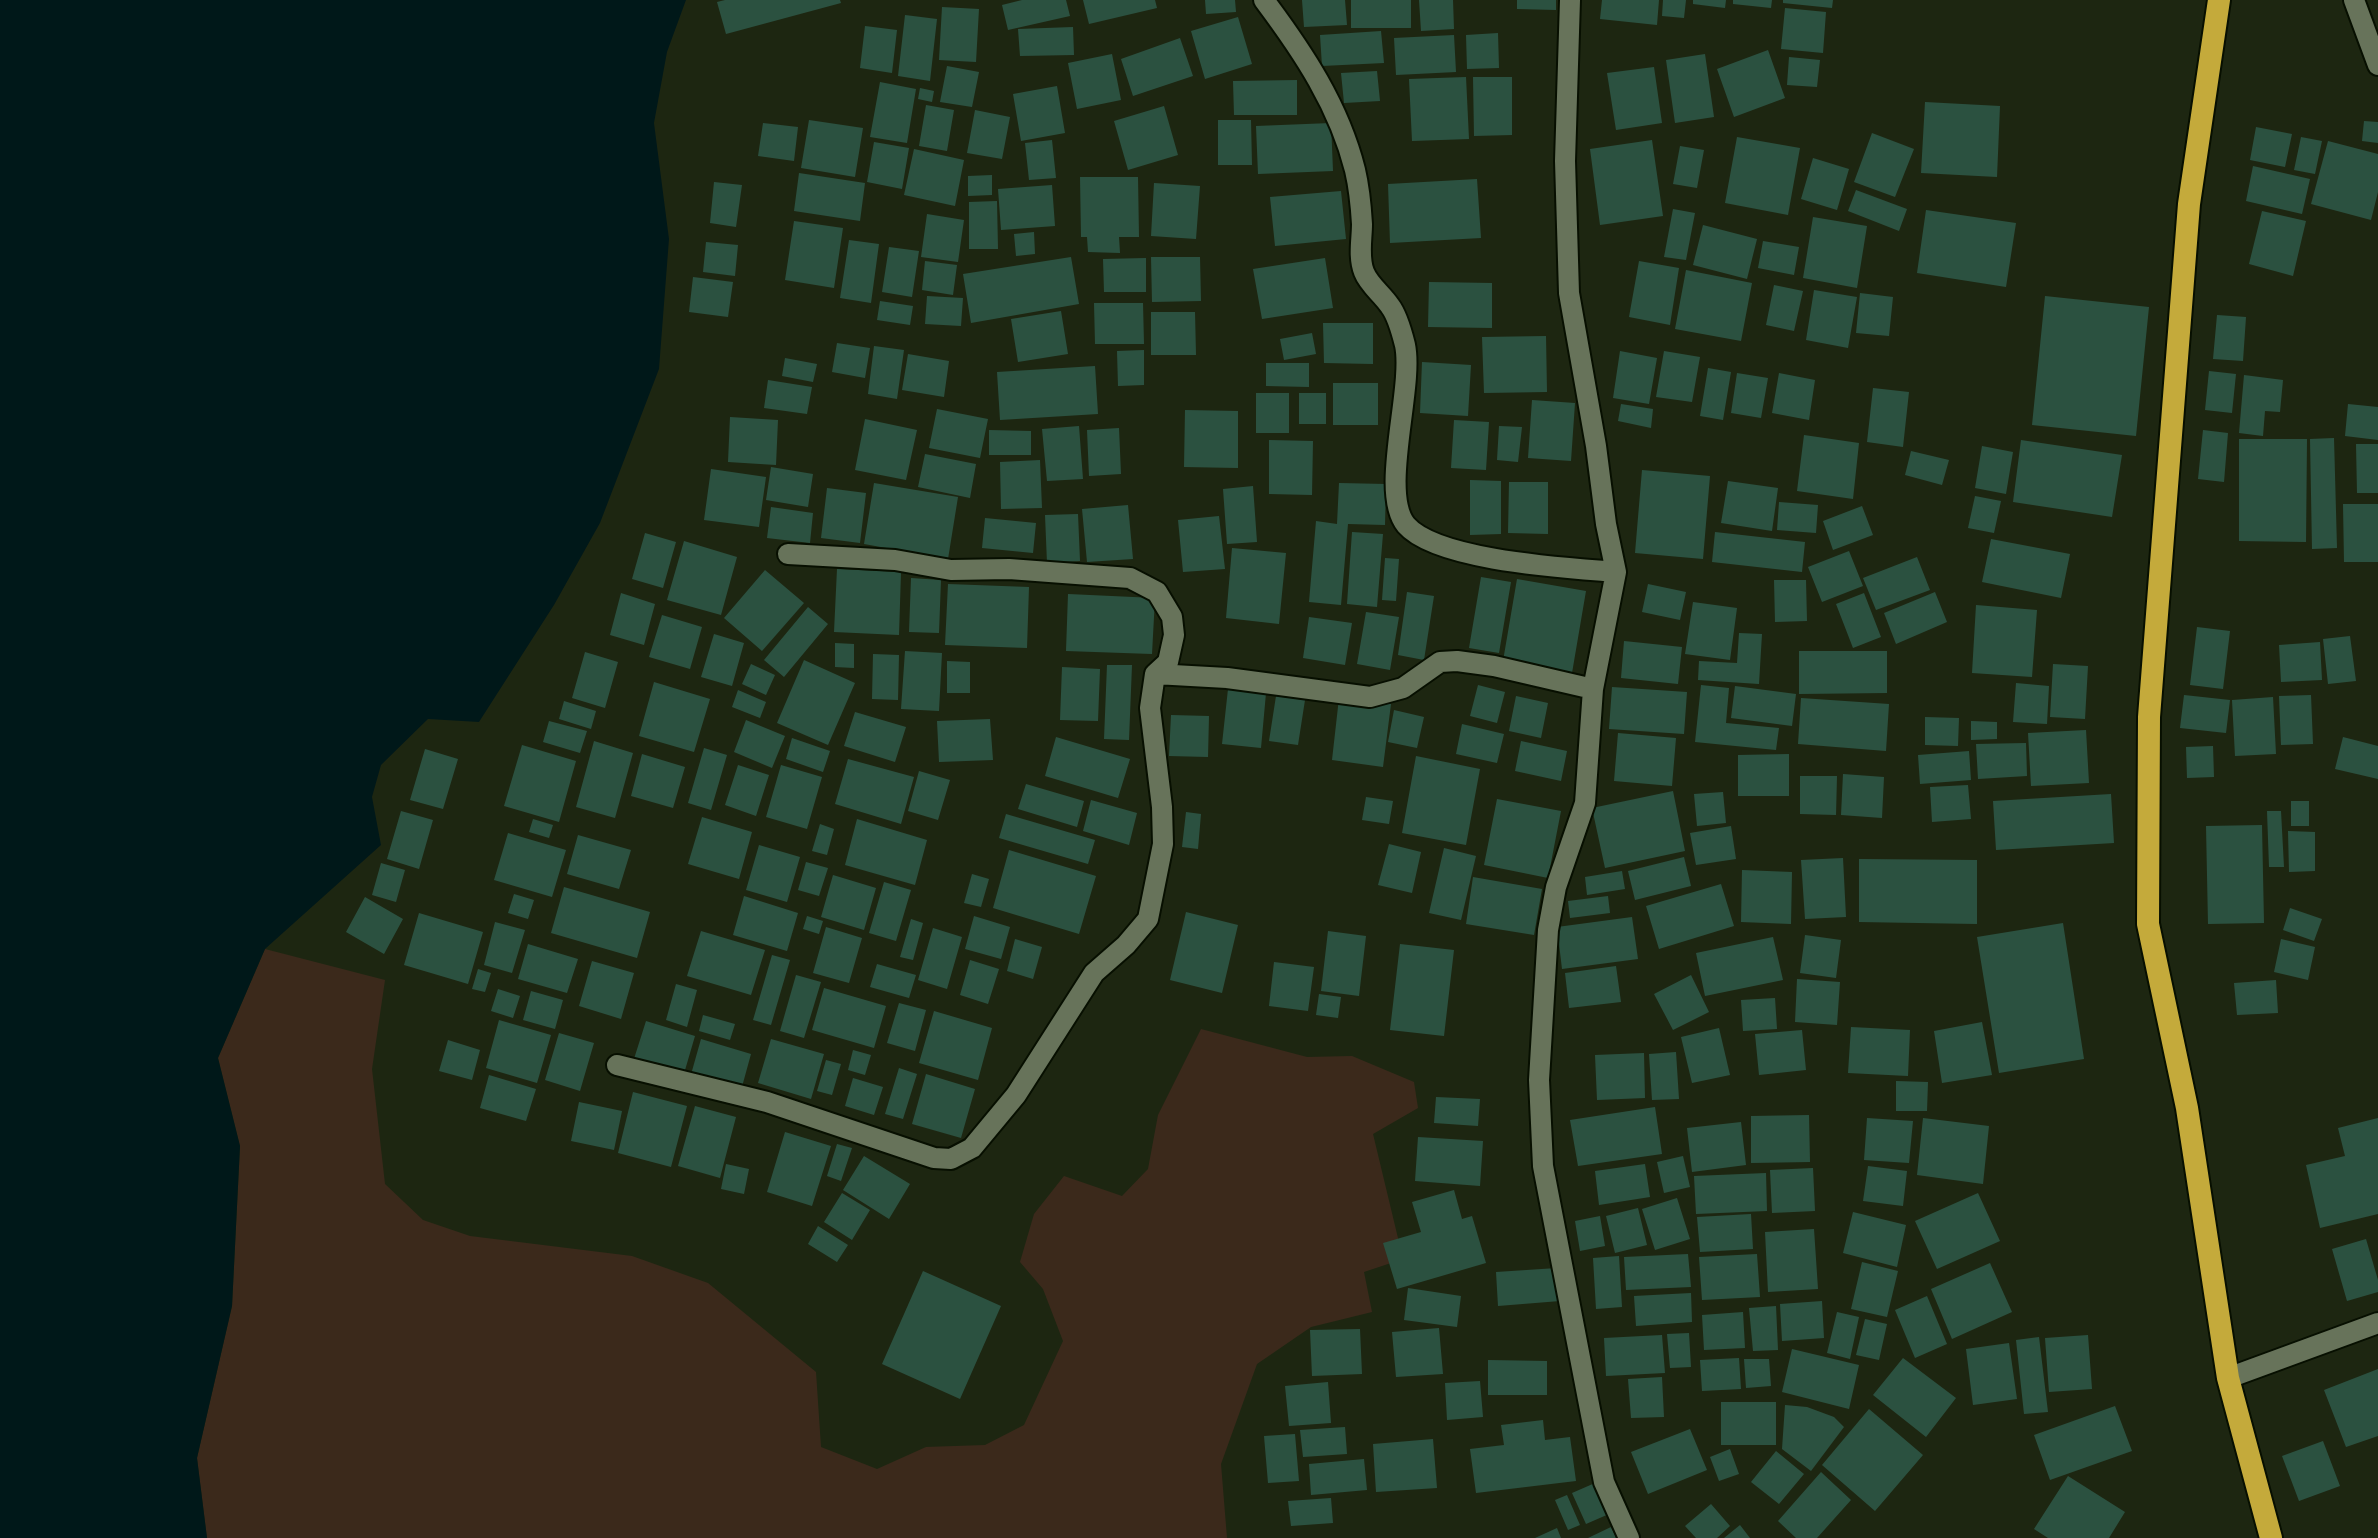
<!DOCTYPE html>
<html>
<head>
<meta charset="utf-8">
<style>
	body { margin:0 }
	canvas { display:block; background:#1d2611 }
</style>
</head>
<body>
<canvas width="2378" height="1538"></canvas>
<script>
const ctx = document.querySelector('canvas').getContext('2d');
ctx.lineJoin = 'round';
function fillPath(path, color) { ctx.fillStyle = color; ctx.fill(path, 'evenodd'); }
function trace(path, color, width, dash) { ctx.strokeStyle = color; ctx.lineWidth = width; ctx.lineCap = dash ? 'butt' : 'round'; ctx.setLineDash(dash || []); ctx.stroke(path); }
fillPath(new Path2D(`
	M 265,949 L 385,980 L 372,1069 L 385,1184 L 423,1220 L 470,1236 L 632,1256 L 708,1283 L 816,1372 L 821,1447 L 877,1469 L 926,1447 L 985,1445 L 1024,1425 L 1063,1341 L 1043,1289 L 1020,1262 L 1034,1214 L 1064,1176 L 1122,1196 L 1148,1169 L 1158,1115 L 1201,1029 L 1307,1057 L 1352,1056 L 1414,1082 L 1418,1108 L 1373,1134 L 1403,1259 L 1364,1272 L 1372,1312 L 1311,1327 L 1257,1364 L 1221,1464 L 1227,1538 L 207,1538 L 197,1458 L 232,1306 L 240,1146 L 218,1058 Z`), '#3b291b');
fillPath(new Path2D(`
	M 0,0 L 686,0 L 667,52 L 654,123 L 669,239 L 659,369 L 600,523 L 554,605 L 479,722 L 428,719 L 381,765 L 372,797 L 381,845 L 265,949 L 218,1058 L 240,1146 L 232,1306 L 197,1458 L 207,1538 L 0,1538 Z`), '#001819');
fillPath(new Path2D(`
	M 725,0 L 840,0 L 841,3 L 726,34 L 717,2 Z
	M 1022,0 L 1066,0 L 1070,16 L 1008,30 L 1002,5 Z
	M 1083,0 L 1155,0 L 1157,8 L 1089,24 Z
	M 1205,0 L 1235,0 L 1236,12 L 1206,14 Z
	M 1302,0 L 1345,0 L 1347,25 L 1304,27 Z
	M 1351,0 L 1411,0 L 1411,28 L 1351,28 Z
	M 1419,0 L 1453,0 L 1454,29 L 1421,31 Z
	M 1517,0 L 1556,0 L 1556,10 L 1517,9 Z
	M 1602,0 L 1659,0 L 1657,25 L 1600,19 Z
	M 1663,0 L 1686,0 L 1684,18 L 1662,16 Z
	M 1693,0 L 1726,0 L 1725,8 L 1693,4 Z
	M 1733,0 L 1772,0 L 1771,8 L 1733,4 Z
	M 1783,0 L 1833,0 L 1832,8 L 1783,3 Z
	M 942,7 L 979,9 L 976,62 L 939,60 Z
	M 1785,8 L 1826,12 L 1823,53 L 1781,49 Z
	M 905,15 L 937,19 L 930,81 L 898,76 Z
	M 1238,17 L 1252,64 L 1205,79 L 1191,31 Z
	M 865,26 L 897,30 L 892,73 L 860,68 Z
	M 1073,27 L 1074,55 L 1020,56 L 1018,29 Z
	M 1381,31 L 1384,63 L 1322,66 L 1320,35 Z
	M 1498,33 L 1499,68 L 1467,69 L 1466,35 Z
	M 1454,35 L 1456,72 L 1396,75 L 1394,38 Z
	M 1180,38 L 1193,76 L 1133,96 L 1121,59 Z
	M 1768,50 L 1785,98 L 1734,117 L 1717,69 Z
	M 1112,54 L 1121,100 L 1077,109 L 1068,63 Z
	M 1705,54 L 1714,117 L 1675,123 L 1666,60 Z
	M 1789,57 L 1820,60 L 1817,87 L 1787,85 Z
	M 947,66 L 979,72 L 972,107 L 940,102 Z
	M 1654,67 L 1662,123 L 1616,130 L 1607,73 Z
	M 1377,71 L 1380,101 L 1344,103 L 1341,73 Z
	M 1466,77 L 1469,139 L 1412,141 L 1409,79 Z
	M 1473,77 L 1512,77 L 1512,135 L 1474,136 Z
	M 1297,80 L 1297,115 L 1234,115 L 1233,81 Z
	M 880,82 L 916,89 L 907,143 L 870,137 Z
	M 1057,86 L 1065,133 L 1021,141 L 1013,94 Z
	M 920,88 L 934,91 L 932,102 L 918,99 Z
	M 1925,102 L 2000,106 L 1997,177 L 1921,173 Z
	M 926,105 L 954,110 L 947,151 L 919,146 Z
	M 1164,106 L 1178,155 L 1128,170 L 1114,121 Z
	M 975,110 L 1010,117 L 1002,159 L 967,153 Z
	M 809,120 L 863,128 L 855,177 L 801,168 Z
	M 1218,120 L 1251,120 L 1252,165 L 1218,165 Z
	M 2364,121 L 2378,122 L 2378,143 L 2362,141 Z
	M 763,123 L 798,127 L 794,161 L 758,156 Z
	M 1331,123 L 1333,171 L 1258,174 L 1256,126 Z
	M 2256,127 L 2292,134 L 2285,167 L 2250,160 Z
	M 1872,133 L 1914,149 L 1895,197 L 1854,182 Z
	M 1737,137 L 1800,148 L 1788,215 L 1725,203 Z
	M 2301,137 L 2322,141 L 2315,174 L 2294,170 Z
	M 1052,140 L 1056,178 L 1029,180 L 1025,143 Z
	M 1652,140 L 1663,216 L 1600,225 L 1590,149 Z
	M 2328,141 L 2378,154 L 2378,192 L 2371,220 L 2311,204 Z
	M 874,142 L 909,148 L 902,189 L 867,182 Z
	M 1680,146 L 1704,150 L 1697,188 L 1673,184 Z
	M 914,149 L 964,160 L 955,206 L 904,195 Z
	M 1813,158 L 1849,169 L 1837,210 L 1801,199 Z
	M 2253,166 L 2310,179 L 2302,214 L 2246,201 Z
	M 799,173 L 865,183 L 860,221 L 794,211 Z
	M 992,175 L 992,195 L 968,196 L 968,176 Z
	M 1080,177 L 1138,177 L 1139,237 L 1119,237 L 1120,253 L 1088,252 L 1087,237 L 1081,237 Z
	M 1477,179 L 1481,238 L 1390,243 L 1388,184 Z
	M 714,182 L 742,185 L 736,227 L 710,223 Z
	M 1154,183 L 1200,186 L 1196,239 L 1151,236 Z
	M 1052,185 L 1055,226 L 1001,230 L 998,189 Z
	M 1856,190 L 1907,209 L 1899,231 L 1848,211 Z
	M 1341,191 L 1346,239 L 1275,246 L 1270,197 Z
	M 997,201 L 998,249 L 969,249 L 969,202 Z
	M 1673,209 L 1695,213 L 1686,260 L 1664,257 Z
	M 1926,210 L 2016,223 L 2006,287 L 1917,273 Z
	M 2262,211 L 2306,221 L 2293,276 L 2249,264 Z
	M 927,214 L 964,220 L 958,262 L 921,257 Z
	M 1813,217 L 1867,226 L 1857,288 L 1803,278 Z
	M 794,221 L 843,228 L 834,288 L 785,280 Z
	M 1703,225 L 1757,239 L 1747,279 L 1693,265 Z
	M 1034,232 L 1035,254 L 1016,256 L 1014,234 Z
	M 849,240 L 879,244 L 871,303 L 840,298 Z
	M 1763,241 L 1799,247 L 1794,275 L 1758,268 Z
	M 706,242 L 738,245 L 735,276 L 703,272 Z
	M 889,247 L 919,251 L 912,297 L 882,292 Z
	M 1071,257 L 1079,304 L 971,323 L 963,274 Z
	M 1151,257 L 1200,257 L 1201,301 L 1152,302 Z
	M 1146,258 L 1146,292 L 1104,292 L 1103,259 Z
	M 1325,258 L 1333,308 L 1262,319 L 1253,269 Z
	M 925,261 L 957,265 L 953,295 L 922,290 Z
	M 1639,261 L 1679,268 L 1670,325 L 1629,317 Z
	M 1686,270 L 1752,283 L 1741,341 L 1675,329 Z
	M 693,277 L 733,282 L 728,317 L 689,312 Z
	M 1429,282 L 1492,283 L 1492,328 L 1428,327 Z
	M 1774,285 L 1803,291 L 1794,331 L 1766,325 Z
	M 1814,290 L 1857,297 L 1848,348 L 1806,340 Z
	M 1860,293 L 1893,297 L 1889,336 L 1856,333 Z
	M 927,296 L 963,298 L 961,326 L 925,324 Z
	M 2045,296 L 2149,307 L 2136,436 L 2032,425 Z
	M 880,301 L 913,306 L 910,325 L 877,320 Z
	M 1094,303 L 1143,303 L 1144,344 L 1095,344 Z
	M 1061,311 L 1068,354 L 1018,362 L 1011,319 Z
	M 1151,312 L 1195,312 L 1196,355 L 1151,355 Z
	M 2217,315 L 2246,317 L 2243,361 L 2213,359 Z
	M 1323,323 L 1373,323 L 1373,364 L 1324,363 Z
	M 1312,333 L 1316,354 L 1284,360 L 1280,339 Z
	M 1546,336 L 1547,392 L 1484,393 L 1482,337 Z
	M 837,343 L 870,348 L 865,378 L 832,372 Z
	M 874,346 L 904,350 L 897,399 L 868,394 Z
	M 1144,350 L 1144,385 L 1118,386 L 1117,351 Z
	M 1620,351 L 1657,358 L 1649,404 L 1613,398 Z
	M 1664,351 L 1700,357 L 1692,402 L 1656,397 Z
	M 908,354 L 949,361 L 944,397 L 902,390 Z
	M 785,358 L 817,364 L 813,382 L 782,376 Z
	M 1422,362 L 1471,365 L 1468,416 L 1420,413 Z
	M 1266,363 L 1309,363 L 1309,387 L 1266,386 Z
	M 1095,366 L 1098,414 L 1000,420 L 997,372 Z
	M 1708,368 L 1731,372 L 1723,420 L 1700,416 Z
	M 2209,371 L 2236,374 L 2232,413 L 2205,410 Z
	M 1737,373 L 1768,378 L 1761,418 L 1731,413 Z
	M 1779,373 L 1815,380 L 1809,420 L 1772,413 Z
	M 2244,375 L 2283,380 L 2280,412 L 2265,411 L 2263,436 L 2239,433 Z
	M 768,380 L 812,387 L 807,414 L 764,408 Z
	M 1333,383 L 1378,383 L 1378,425 L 1333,425 Z
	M 1873,388 L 1909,392 L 1903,447 L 1867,442 Z
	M 1256,393 L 1289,393 L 1289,433 L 1256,433 Z
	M 1299,393 L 1326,393 L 1326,424 L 1299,424 Z
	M 1532,400 L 1575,403 L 1571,461 L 1528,458 Z
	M 1621,404 L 1653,409 L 1651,428 L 1618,421 Z
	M 2348,404 L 2378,407 L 2378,440 L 2345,436 Z
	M 937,409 L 988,419 L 980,458 L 929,448 Z
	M 1185,410 L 1238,411 L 1238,468 L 1184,467 Z
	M 730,417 L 778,420 L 776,465 L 728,462 Z
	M 865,419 L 917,430 L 906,480 L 855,470 Z
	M 1454,420 L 1489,422 L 1486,470 L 1451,468 Z
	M 1079,426 L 1083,479 L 1047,481 L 1042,429 Z
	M 1499,426 L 1522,427 L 1518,462 L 1497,460 Z
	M 1119,428 L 1121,474 L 1089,476 L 1087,430 Z
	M 989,430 L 1031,431 L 1031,455 L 989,455 Z
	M 2203,430 L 2228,433 L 2224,482 L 2198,479 Z
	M 1804,435 L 1859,443 L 1853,499 L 1797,491 Z
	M 2334,438 L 2337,548 L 2312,549 L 2310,439 Z
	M 2239,439 L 2307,439 L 2306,542 L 2239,541 Z
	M 1269,440 L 1313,441 L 1312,495 L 1269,494 Z
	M 2021,440 L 2122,455 L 2112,517 L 2013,502 Z
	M 2356,444 L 2378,444 L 2378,493 L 2357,493 Z
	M 1982,446 L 2013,452 L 2006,494 L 1975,488 Z
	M 1911,451 L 1949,460 L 1942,485 L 1905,475 Z
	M 925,454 L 976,464 L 970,498 L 918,487 Z
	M 1040,460 L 1042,508 L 1001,509 L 1000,462 Z
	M 771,467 L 813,474 L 808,507 L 766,500 Z
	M 711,469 L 766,477 L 759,527 L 704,520 Z
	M 1642,470 L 1710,476 L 1703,559 L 1635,553 Z
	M 1470,480 L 1501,481 L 1501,534 L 1470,535 Z
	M 1728,481 L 1778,488 L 1772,531 L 1721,523 Z
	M 1509,482 L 1548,482 L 1548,534 L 1508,533 Z
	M 874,483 L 958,497 L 948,559 L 864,544 Z
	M 1339,483 L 1386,484 L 1385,525 L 1348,524 L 1341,605 L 1309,602 L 1316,521 L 1337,524 Z
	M 1253,486 L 1257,542 L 1227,544 L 1223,489 Z
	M 827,488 L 866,493 L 860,543 L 821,538 Z
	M 1975,496 L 2001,501 L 1994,533 L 1968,528 Z
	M 1779,502 L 1818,505 L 1816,533 L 1777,530 Z
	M 2343,504 L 2378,504 L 2378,562 L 2344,562 Z
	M 1128,505 L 1133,559 L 1087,562 L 1082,509 Z
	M 1862,506 L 1873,535 L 1833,550 L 1823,521 Z
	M 771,507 L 813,513 L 810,543 L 767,538 Z
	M 1078,514 L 1080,561 L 1047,563 L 1045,515 Z
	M 1219,516 L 1225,569 L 1183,572 L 1178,520 Z
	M 985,518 L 1036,523 L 1033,553 L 982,548 Z
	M 1352,532 L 1383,534 L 1377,607 L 1347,604 Z
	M 1715,532 L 1805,542 L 1802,572 L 1712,562 Z
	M 645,533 L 676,542 L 663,588 L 632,579 Z
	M 1991,539 L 2070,554 L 2061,598 L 1982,582 Z
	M 684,541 L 737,557 L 721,615 L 667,600 Z
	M 1232,548 L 1286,553 L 1279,624 L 1226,618 Z
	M 1849,551 L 1863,586 L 1822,602 L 1808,567 Z
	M 1917,557 L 1930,590 L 1876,610 L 1863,578 Z
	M 1385,558 L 1399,559 L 1396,601 L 1382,600 Z
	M 837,569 L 901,572 L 899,635 L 834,632 Z
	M 765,570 L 804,603 L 762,651 L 724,618 Z
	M 1481,577 L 1511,582 L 1499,653 L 1469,648 Z
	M 911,578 L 941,580 L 939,633 L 909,632 Z
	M 1517,579 L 1586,591 L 1572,673 L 1503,661 Z
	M 1774,580 L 1806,580 L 1807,621 L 1775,622 Z
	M 948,584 L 1029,587 L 1027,648 L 945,645 Z
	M 1648,584 L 1686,592 L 1680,620 L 1642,612 Z
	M 1407,592 L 1434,596 L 1424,660 L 1398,655 Z
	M 1935,592 L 1947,622 L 1896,644 L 1884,613 Z
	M 621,593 L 655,604 L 644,645 L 610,635 Z
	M 1864,593 L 1881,637 L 1853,648 L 1836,604 Z
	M 1068,594 L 1155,598 L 1152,654 L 1066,651 Z
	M 1693,602 L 1737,608 L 1730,660 L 1685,654 Z
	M 1976,605 L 2037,610 L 2032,677 L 1972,673 Z
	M 808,607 L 828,624 L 784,677 L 764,660 Z
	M 1366,612 L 1399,617 L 1390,670 L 1357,664 Z
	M 662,615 L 702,627 L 690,669 L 649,657 Z
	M 1309,617 L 1352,623 L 1345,665 L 1303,658 Z
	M 2197,627 L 2230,631 L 2223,689 L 2190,685 Z
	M 1739,633 L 1762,634 L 1759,684 L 1698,680 L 1699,661 L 1737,663 Z
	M 714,634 L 744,643 L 732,686 L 701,677 Z
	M 2350,636 L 2356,681 L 2328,684 L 2323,639 Z
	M 1624,641 L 1682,647 L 1678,684 L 1621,678 Z
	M 2320,642 L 2322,680 L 2281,682 L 2279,645 Z
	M 835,643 L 854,644 L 854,668 L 835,667 Z
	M 905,651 L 942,653 L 939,711 L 901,709 Z
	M 1799,651 L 1887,651 L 1887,693 L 1799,694 Z
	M 585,652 L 618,662 L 605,708 L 572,698 Z
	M 873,654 L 899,655 L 898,700 L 872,699 Z
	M 804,660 L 855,683 L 828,745 L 777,723 Z
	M 947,661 L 970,662 L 970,693 L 947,693 Z
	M 751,664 L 775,675 L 766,695 L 742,684 Z
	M 2053,664 L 2088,666 L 2085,719 L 2050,717 Z
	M 1107,665 L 1132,665 L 1129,740 L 1104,739 Z
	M 1062,667 L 1100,669 L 1098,721 L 1060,720 Z
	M 654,682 L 710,699 L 694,752 L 639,736 Z
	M 2016,683 L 2049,686 L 2047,724 L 2013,722 Z
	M 1478,685 L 1505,692 L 1497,723 L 1470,716 Z
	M 1701,685 L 1729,688 L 1726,723 L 1779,728 L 1776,750 L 1695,742 Z
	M 1735,686 L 1796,694 L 1792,726 L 1731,718 Z
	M 1612,687 L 1687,692 L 1684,734 L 1609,729 Z
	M 1228,689 L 1266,693 L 1261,748 L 1222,744 Z
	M 738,690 L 766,702 L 760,718 L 732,707 Z
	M 2184,695 L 2230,700 L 2226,733 L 2180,728 Z
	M 2311,695 L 2313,744 L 2281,745 L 2279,696 Z
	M 1276,696 L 1305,700 L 1298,745 L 1269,741 Z
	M 1516,696 L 1548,703 L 1541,738 L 1509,731 Z
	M 2273,697 L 2276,754 L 2235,756 L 2232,700 Z
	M 1339,698 L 1391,704 L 1383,767 L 1332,760 Z
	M 1801,698 L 1889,704 L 1886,751 L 1798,744 Z
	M 564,701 L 596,711 L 591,729 L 559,719 Z
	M 1394,710 L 1424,717 L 1417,748 L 1388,742 Z
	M 855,712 L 906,727 L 895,762 L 844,746 Z
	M 1171,715 L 1209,716 L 1208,757 L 1169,756 Z
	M 1925,717 L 1959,718 L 1958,746 L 1925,745 Z
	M 990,719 L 993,760 L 939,762 L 937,721 Z
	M 746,720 L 785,736 L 772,768 L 734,752 Z
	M 549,721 L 587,731 L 580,753 L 543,742 Z
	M 1971,721 L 1997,722 L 1997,739 L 1971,740 Z
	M 1462,724 L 1504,734 L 1497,763 L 1456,754 Z
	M 2086,730 L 2089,783 L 2031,786 L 2028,733 Z
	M 1618,733 L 1676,738 L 1672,786 L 1614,781 Z
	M 1056,737 L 1130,759 L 1118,798 L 1045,776 Z
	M 2343,737 L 2378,746 L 2378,779 L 2335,769 Z
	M 792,738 L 830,751 L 823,772 L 786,759 Z
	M 594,741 L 633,753 L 615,818 L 576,807 Z
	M 1521,741 L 1567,751 L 1561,781 L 1515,771 Z
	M 2026,743 L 2027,776 L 1978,779 L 1976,744 Z
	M 522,745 L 576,761 L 559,822 L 504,806 Z
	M 2213,746 L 2214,777 L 2187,778 L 2186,747 Z
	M 704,748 L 727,755 L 711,810 L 688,803 Z
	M 425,749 L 458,759 L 443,809 L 410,800 Z
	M 1969,751 L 1971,780 L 1920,784 L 1918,755 Z
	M 642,754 L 685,767 L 673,808 L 631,796 Z
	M 1789,754 L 1789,796 L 1738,796 L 1738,755 Z
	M 1416,756 L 1480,769 L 1466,845 L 1402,833 Z
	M 848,759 L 914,777 L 901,824 L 835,804 Z
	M 738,765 L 769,775 L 756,816 L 725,805 Z
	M 781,765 L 822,777 L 807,829 L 766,817 Z
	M 919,771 L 950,780 L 938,820 L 908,811 Z
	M 1843,774 L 1884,777 L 1882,818 L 1841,815 Z
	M 1800,776 L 1837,776 L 1836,815 L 1800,814 Z
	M 1026,784 L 1084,801 L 1077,827 L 1018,809 Z
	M 1968,785 L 1971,819 L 1932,822 L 1930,787 Z
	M 1673,791 L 1685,851 L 1605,868 L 1592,808 Z
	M 1723,792 L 1726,823 L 1697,826 L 1694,794 Z
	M 2111,794 L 2114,843 L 1996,850 L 1993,801 Z
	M 1366,797 L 1393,801 L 1389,824 L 1362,820 Z
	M 1497,799 L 1561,811 L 1548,878 L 1484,865 Z
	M 1091,800 L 1137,813 L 1129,845 L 1083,831 Z
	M 2291,801 L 2309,801 L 2309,826 L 2291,826 Z
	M 401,811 L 433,820 L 419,869 L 387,859 Z
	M 2267,811 L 2281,811 L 2284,867 L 2269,867 Z
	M 1186,812 L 1201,814 L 1198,849 L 1182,847 Z
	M 1006,814 L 1095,840 L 1088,864 L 999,838 Z
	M 702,817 L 752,832 L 739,879 L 688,864 Z
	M 533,819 L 553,825 L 549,838 L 529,832 Z
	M 857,819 L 927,840 L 915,885 L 845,865 Z
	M 820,824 L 834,829 L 827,855 L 812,851 Z
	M 2262,825 L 2264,923 L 2208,924 L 2206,826 Z
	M 1731,826 L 1736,859 L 1696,865 L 1690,833 Z
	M 2288,831 L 2315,832 L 2315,871 L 2289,872 Z
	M 508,833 L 566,850 L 552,897 L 494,880 Z
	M 578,835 L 631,850 L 619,889 L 567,874 Z
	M 1389,844 L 1421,852 L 1412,893 L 1378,885 Z
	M 759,845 L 800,857 L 787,902 L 746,890 Z
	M 1444,848 L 1476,856 L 1461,920 L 1429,913 Z
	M 1009,850 L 1096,876 L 1079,934 L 993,908 Z
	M 1684,857 L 1691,886 L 1635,900 L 1628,871 Z
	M 1843,858 L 1846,917 L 1805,919 L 1801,860 Z
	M 1859,859 L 1977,860 L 1977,924 L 1859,922 Z
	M 806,862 L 828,868 L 819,896 L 798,890 Z
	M 381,863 L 405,870 L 396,902 L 372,895 Z
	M 1742,870 L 1792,872 L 1791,924 L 1741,922 Z
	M 1622,871 L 1625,889 L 1587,895 L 1585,877 Z
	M 972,874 L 989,879 L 981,907 L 964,903 Z
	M 833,875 L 876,888 L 864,930 L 821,917 Z
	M 1473,877 L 1542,889 L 1534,935 L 1466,924 Z
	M 884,882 L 911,890 L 896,941 L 869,933 Z
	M 1721,884 L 1734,926 L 1659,949 L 1646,906 Z
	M 564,887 L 650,912 L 637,958 L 551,933 Z
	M 514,894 L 534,900 L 528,919 L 508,913 Z
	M 744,896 L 798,913 L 787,951 L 733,935 Z
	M 1608,896 L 1610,913 L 1570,918 L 1568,901 Z
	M 365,897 L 403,919 L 384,954 L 346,932 Z
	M 2290,908 L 2322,919 L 2314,941 L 2283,930 Z
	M 1186,912 L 1238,925 L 1222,993 L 1170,980 Z
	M 419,913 L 483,932 L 468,984 L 404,965 Z
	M 807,916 L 823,921 L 819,934 L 803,929 Z
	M 974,916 L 1010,927 L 1001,959 L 965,949 Z
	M 1632,917 L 1638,959 L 1562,969 L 1557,927 Z
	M 911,919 L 923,923 L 913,960 L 900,957 Z
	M 495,922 L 525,930 L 512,973 L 484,965 Z
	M 2063,923 L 2084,1059 L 1999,1073 L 1977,937 Z
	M 826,927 L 862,938 L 849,983 L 813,973 Z
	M 933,928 L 962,937 L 947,989 L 918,980 Z
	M 701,931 L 765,950 L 751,995 L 687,976 Z
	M 1328,931 L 1366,936 L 1359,996 L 1321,991 Z
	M 1805,935 L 1841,940 L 1836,978 L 1800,973 Z
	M 1773,937 L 1783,980 L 1705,996 L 1696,953 Z
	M 1015,939 L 1042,947 L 1033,979 L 1007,971 Z
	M 2281,939 L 2315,947 L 2308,980 L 2274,972 Z
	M 528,944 L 578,959 L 567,993 L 518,979 Z
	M 1400,944 L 1454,950 L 1444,1036 L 1390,1030 Z
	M 772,955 L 790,960 L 771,1025 L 753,1020 Z
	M 970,960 L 999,969 L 988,1004 L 960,995 Z
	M 592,961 L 634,973 L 621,1019 L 579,1006 Z
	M 1274,962 L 1314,967 L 1308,1011 L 1269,1006 Z
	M 877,964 L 916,975 L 909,998 L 870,987 Z
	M 1616,966 L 1621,1002 L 1569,1008 L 1565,973 Z
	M 478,969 L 491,973 L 485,992 L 472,989 Z
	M 796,975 L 821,982 L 804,1038 L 780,1031 Z
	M 1691,975 L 1709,1012 L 1673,1030 L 1654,994 Z
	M 1797,979 L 1840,982 L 1837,1025 L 1795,1022 Z
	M 2276,980 L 2278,1013 L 2237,1015 L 2234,983 Z
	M 676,984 L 697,990 L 687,1027 L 666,1020 Z
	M 824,988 L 886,1006 L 874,1048 L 812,1030 Z
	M 498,989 L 520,996 L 513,1018 L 491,1011 Z
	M 531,991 L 563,1000 L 555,1029 L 523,1020 Z
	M 1319,994 L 1341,997 L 1338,1018 L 1316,1015 Z
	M 1775,998 L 1777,1029 L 1743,1031 L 1741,1000 Z
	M 899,1003 L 926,1010 L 915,1051 L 887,1043 Z
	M 934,1011 L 992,1028 L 978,1080 L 919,1063 Z
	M 703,1015 L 735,1024 L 730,1040 L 699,1031 Z
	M 499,1020 L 551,1035 L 537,1083 L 486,1068 Z
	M 646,1021 L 695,1036 L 683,1077 L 633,1062 Z
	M 1982,1022 L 1992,1075 L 1942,1083 L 1934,1031 Z
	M 1851,1027 L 1910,1030 L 1908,1076 L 1848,1073 Z
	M 1719,1028 L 1730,1075 L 1692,1083 L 1681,1037 Z
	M 1802,1030 L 1806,1070 L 1759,1075 L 1755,1034 Z
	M 559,1033 L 594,1043 L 580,1091 L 545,1080 Z
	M 701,1039 L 751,1054 L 740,1094 L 690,1078 Z
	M 771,1039 L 824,1054 L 811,1099 L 758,1083 Z
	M 448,1040 L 480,1050 L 472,1080 L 439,1071 Z
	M 853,1050 L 871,1055 L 865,1075 L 848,1070 Z
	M 1676,1052 L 1679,1099 L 1652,1100 L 1649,1054 Z
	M 1644,1053 L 1645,1098 L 1597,1100 L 1595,1055 Z
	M 826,1060 L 841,1064 L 832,1095 L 817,1091 Z
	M 899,1068 L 917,1074 L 903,1119 L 885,1114 Z
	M 926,1074 L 975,1089 L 961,1138 L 912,1124 Z
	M 489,1075 L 536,1089 L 526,1121 L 480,1108 Z
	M 853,1078 L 883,1087 L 874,1115 L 845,1106 Z
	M 1896,1081 L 1928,1082 L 1927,1111 L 1896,1111 Z
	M 633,1092 L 687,1106 L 671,1167 L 618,1153 Z
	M 1436,1097 L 1480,1099 L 1478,1126 L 1434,1123 Z
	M 579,1102 L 622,1111 L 614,1150 L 571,1141 Z
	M 695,1106 L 736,1117 L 720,1178 L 678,1166 Z
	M 1655,1107 L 1662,1154 L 1578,1166 L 1570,1120 Z
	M 1809,1115 L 1810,1162 L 1751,1163 L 1751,1116 Z
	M 1867,1118 L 1913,1121 L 1909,1163 L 1864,1160 Z
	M 1923,1118 L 1989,1126 L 1983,1184 L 1917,1175 Z
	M 2378,1118 L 2378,1214 L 2320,1228 L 2306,1165 L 2345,1156 L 2338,1128 Z
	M 1741,1122 L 1746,1165 L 1692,1172 L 1687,1128 Z
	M 785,1132 L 831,1146 L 812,1206 L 767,1192 Z
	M 1418,1137 L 1483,1141 L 1480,1186 L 1415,1181 Z
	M 837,1144 L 852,1148 L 841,1181 L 827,1176 Z
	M 864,1156 L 910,1184 L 889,1219 L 843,1190 Z
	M 1683,1156 L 1690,1187 L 1664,1193 L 1657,1162 Z
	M 726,1164 L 749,1169 L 744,1194 L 721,1189 Z
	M 1645,1164 L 1650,1197 L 1599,1205 L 1595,1171 Z
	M 1868,1166 L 1907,1171 L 1903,1206 L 1863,1201 Z
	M 1813,1168 L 1815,1211 L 1772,1213 L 1770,1170 Z
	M 1766,1173 L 1767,1211 L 1696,1214 L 1694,1176 Z
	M 1454,1190 L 1462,1219 L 1472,1216 L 1486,1263 L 1397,1289 L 1383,1243 L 1421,1232 L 1412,1202 Z
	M 842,1193 L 870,1210 L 852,1240 L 824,1222 Z
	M 1978,1193 L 2000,1241 L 1937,1269 L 1915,1221 Z
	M 1677,1198 L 1690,1239 L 1655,1250 L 1642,1209 Z
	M 1638,1208 L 1647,1245 L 1615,1253 L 1606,1216 Z
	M 1853,1212 L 1906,1225 L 1897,1267 L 1843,1253 Z
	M 1751,1214 L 1753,1249 L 1700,1252 L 1697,1217 Z
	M 1600,1216 L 1605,1246 L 1580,1251 L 1575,1221 Z
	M 818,1226 L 848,1245 L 837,1262 L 808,1244 Z
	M 1814,1229 L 1818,1289 L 1768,1292 L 1765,1232 Z
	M 2366,1239 L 2378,1280 L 2378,1292 L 2347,1301 L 2332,1249 Z
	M 1688,1254 L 1691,1287 L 1626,1290 L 1624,1257 Z
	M 1757,1254 L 1760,1297 L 1702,1300 L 1699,1257 Z
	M 1619,1256 L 1622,1307 L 1596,1309 L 1593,1258 Z
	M 1862,1262 L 1898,1271 L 1887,1317 L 1851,1309 Z
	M 1990,1263 L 2012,1312 L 1952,1339 L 1931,1289 Z
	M 1557,1268 L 1560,1301 L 1498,1306 L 1496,1272 Z
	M 923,1271 L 1001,1306 L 960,1399 L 882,1364 Z
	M 1408,1288 L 1461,1296 L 1457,1327 L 1404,1320 Z
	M 1691,1293 L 1692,1322 L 1636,1326 L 1634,1296 Z
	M 1927,1296 L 1947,1344 L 1915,1358 L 1895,1310 Z
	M 1822,1301 L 1824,1338 L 1782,1341 L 1780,1304 Z
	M 1776,1306 L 1778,1350 L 1753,1351 L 1749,1308 Z
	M 1743,1312 L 1745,1348 L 1704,1350 L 1702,1315 Z
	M 1837,1312 L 1859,1317 L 1850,1359 L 1827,1353 Z
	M 1865,1319 L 1887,1324 L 1879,1360 L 1856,1355 Z
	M 1439,1328 L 1443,1374 L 1396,1377 L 1392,1332 Z
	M 1360,1329 L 1362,1374 L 1312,1376 L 1310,1330 Z
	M 1689,1333 L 1691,1367 L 1670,1368 L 1667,1334 Z
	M 1662,1335 L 1665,1373 L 1606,1376 L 1604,1338 Z
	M 2088,1335 L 2092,1389 L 2049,1392 L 2045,1338 Z
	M 2039,1337 L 2048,1412 L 2024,1414 L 2016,1340 Z
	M 2009,1343 L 2017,1399 L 1973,1405 L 1966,1349 Z
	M 1792,1349 L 1859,1365 L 1849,1409 L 1782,1392 Z
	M 1739,1358 L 1741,1389 L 1702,1391 L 1700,1360 Z
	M 1903,1358 L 1956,1398 L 1926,1437 L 1873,1395 Z
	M 1744,1359 L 1769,1359 L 1771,1386 L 1746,1388 Z
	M 1488,1360 L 1547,1361 L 1547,1395 L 1488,1395 Z
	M 2378,1369 L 2378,1436 L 2346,1447 L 2324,1390 Z
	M 1662,1377 L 1664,1417 L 1631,1418 L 1628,1379 Z
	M 1480,1381 L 1483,1417 L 1447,1420 L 1445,1383 Z
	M 1328,1382 L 1331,1423 L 1289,1426 L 1285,1386 Z
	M 1721,1402 L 1776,1402 L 1776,1445 L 1721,1445 Z
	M 1785,1405 L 1807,1407 L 1834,1417 L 1844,1427 L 1811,1471 L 1782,1449 Z
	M 2115,1406 L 2132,1451 L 2050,1480 L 2034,1435 Z
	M 1869,1409 L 1923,1455 L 1875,1511 L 1822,1465 Z
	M 1543,1420 L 1545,1440 L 1570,1437 L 1576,1481 L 1476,1493 L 1470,1449 L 1504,1445 L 1501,1425 Z
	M 1345,1427 L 1347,1454 L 1303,1457 L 1300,1430 Z
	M 1690,1429 L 1707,1470 L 1648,1494 L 1631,1452 Z
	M 1295,1434 L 1299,1481 L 1268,1483 L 1264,1436 Z
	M 1433,1439 L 1437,1488 L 1376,1492 L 1373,1444 Z
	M 2323,1441 L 2340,1486 L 2299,1501 L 2282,1456 Z
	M 1730,1449 L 1739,1474 L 1719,1481 L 1710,1457 Z
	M 1776,1451 L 1804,1474 L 1779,1504 L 1751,1482 Z
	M 1364,1459 L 1367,1490 L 1311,1495 L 1309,1464 Z
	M 1821,1472 L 1851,1500 L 1817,1538 L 1796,1538 L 1778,1521 Z
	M 2068,1476 L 2125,1512 L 2109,1538 L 2048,1538 L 2034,1529 Z
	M 1595,1483 L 1609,1514 L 1586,1524 L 1572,1493 Z
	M 1567,1495 L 1580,1525 L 1568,1530 L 1555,1500 Z
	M 1331,1498 L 1333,1523 L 1291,1526 L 1288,1501 Z
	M 1711,1504 L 1730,1526 L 1717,1538 L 1696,1538 L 1685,1526 Z
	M 1740,1525 L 1750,1538 L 1724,1538 Z
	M 1611,1527 L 1616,1538 L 1588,1538 Z
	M 1557,1528 L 1561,1538 L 1535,1538 Z`), '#2b5140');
const minor = new Path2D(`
	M 1264,0 C 1303,52 1339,106 1355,170 C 1359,187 1361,207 1362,224 C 1362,239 1358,257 1364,272 C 1369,285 1382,294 1390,306 C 1397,315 1402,333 1405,345 C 1414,388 1379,492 1406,525 C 1437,561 1569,568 1616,572
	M 1570,0 L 1565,161 L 1569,293 L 1596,446 L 1606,524 L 1616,572 L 1593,689 L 1585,803 L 1556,887 L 1548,930 L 1539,1080 L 1543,1166 L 1604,1482 L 1629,1538
	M 788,554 L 895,560 L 951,570 L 1009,569 L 1130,578 L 1157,592 L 1172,617 L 1174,635 L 1168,662 L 1155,674
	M 617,1065 L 767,1102 L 934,1158 L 951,1159 L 972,1148 L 1016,1095 L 1094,973 L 1126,945 L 1148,919 L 1163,844 L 1162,807 L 1150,708 L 1155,674 L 1227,678 L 1370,697 L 1403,688 L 1440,662 L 1457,661 L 1494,666 L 1593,689
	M 2228,1378 L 2378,1323`);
const tertiary = new Path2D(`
	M 2354,0 L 2378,65`);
const trunk = new Path2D(`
	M 2219,0 L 2189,204 L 2149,717 L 2148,924 L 2187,1108 L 2228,1378 L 2271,1538`);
trace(minor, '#070f00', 24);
trace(tertiary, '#070f00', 24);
trace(trunk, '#070f00', 26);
trace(minor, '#67735a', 20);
trace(tertiary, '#67735a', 20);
trace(trunk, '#c4aa3b', 22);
</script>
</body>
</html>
